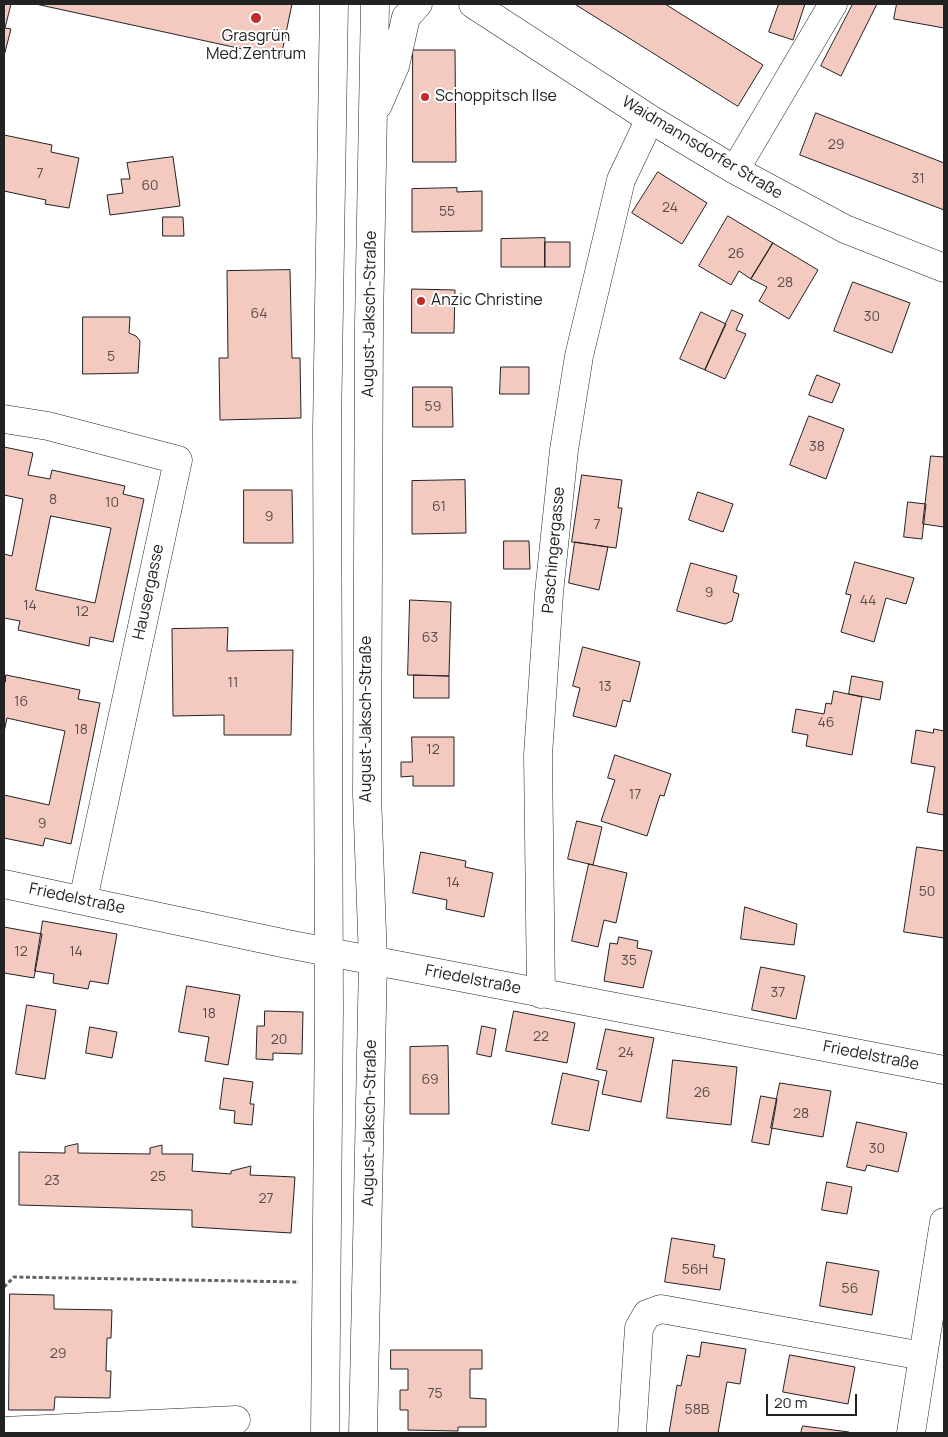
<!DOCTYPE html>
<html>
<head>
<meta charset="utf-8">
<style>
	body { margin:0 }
	#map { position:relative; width:948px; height:1437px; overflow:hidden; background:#fff; font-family:Manrope,sans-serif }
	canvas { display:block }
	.frame { position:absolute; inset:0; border:5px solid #222; pointer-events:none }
	.scale { position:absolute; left:766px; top:1394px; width:91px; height:22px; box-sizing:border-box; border:2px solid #222; border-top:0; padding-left:6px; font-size:15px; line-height:18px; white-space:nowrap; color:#222; -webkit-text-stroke:4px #fff; paint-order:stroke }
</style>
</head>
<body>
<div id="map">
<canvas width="948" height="1437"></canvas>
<div class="frame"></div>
<div class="scale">20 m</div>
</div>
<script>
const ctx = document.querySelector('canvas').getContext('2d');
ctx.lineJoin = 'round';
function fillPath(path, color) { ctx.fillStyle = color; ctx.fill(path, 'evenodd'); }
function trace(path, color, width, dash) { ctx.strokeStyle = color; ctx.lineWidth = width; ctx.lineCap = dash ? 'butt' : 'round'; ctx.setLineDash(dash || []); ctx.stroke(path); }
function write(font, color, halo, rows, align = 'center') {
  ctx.font = font + ' Manrope,sans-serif'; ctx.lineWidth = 4; ctx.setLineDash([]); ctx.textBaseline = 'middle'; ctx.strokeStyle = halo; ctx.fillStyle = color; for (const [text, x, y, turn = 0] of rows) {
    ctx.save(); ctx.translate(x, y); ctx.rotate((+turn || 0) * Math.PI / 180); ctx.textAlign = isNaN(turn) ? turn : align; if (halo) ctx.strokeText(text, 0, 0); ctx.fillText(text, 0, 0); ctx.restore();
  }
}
const building = new Path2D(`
	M 4,4 L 11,4 L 5,28 L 11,29 L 4,56 Z
	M 36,4 L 292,4 L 281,57 Z
	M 575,4 L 665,4 L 763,65 L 738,106 Z
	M 779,4 L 805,4 L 793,40 L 769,32 Z
	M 853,4 L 877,4 L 841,76 L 821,66 Z
	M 897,4 L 944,4 L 944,28 L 894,19 Z
	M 413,50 L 455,50 L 456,162 L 413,162 Z
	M 816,113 L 944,163 L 944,210 L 800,155 Z
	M 4,135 L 52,145 L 51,152 L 79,158 L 69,208 L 45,204 L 46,200 L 4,191 Z
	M 173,157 L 180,206 L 110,215 L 107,195 L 123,193 L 121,179 L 130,179 L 127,163 Z
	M 658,172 L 707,203 L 682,244 L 632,213 Z
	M 457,188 L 457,192 L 482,191 L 482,231 L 412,232 L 412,189 Z
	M 728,216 L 773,243 L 751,279 L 739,271 L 731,285 L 699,266 Z
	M 163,217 L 183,217 L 184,236 L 163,236 Z
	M 545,238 L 545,267 L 501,267 L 501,239 Z
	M 545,242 L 570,242 L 570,267 L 545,267 Z
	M 773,243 L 818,270 L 789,319 L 759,301 L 767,287 L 751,279 Z
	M 290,270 L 292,358 L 300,358 L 301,418 L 220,420 L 219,358 L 228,358 L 227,271 Z
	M 853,282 L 910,303 L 892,353 L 834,331 Z
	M 412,289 L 455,290 L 454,333 L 412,333 Z
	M 732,310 L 743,315 L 736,330 L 746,334 L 725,379 L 705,370 Z
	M 701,312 L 726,324 L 705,370 L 680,359 Z
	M 83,317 L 130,317 L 129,333 L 136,336 L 140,341 L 138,373 L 83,374 Z
	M 501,367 L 529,367 L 529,394 L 500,394 Z
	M 817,375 L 840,384 L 832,403 L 809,395 Z
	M 413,387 L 452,387 L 453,427 L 413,427 Z
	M 809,416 L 844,429 L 826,479 L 790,465 Z
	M 4,447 L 33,453 L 28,475 L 50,479 L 52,470 L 125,486 L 123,494 L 144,499 L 113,642 L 90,637 L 89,646 L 18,630 L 20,621 L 4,618 L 4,554 L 12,556 L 23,499 L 4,495 ZM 51,516 L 111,528 L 95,603 L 36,590 Z
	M 931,456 L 944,457 L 944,527 L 923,524 Z
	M 582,475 L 622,480 L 618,508 L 622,508 L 616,548 L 572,542 Z
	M 465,480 L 466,533 L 412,534 L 412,481 Z
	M 244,490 L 292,490 L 293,543 L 244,543 Z
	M 698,492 L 733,504 L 723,532 L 689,520 Z
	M 908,502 L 926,504 L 922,539 L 904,537 Z
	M 504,541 L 529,541 L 530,569 L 504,569 Z
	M 575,542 L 608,547 L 599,590 L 569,583 Z
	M 855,562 L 914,578 L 906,604 L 886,598 L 874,642 L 841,632 L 851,595 L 846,594 Z
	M 691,563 L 737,576 L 733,592 L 739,594 L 732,621 L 725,624 L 677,611 Z
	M 410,600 L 451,602 L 449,676 L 408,675 Z
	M 228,628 L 227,651 L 293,650 L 291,735 L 224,735 L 224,715 L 173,716 L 172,629 Z
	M 583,647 L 640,662 L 630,702 L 623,700 L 616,727 L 573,716 L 580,688 L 573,686 Z
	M 6,675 L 80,690 L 78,699 L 100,703 L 71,844 L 45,838 L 43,846 L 4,838 L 4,795 L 49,805 L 65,731 L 7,718 L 4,732 L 4,682 L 5,682 Z
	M 414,675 L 449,676 L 449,698 L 414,698 Z
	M 852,676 L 883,682 L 880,700 L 849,694 Z
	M 834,691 L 862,697 L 852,755 L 806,746 L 808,735 L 792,732 L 796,709 L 824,714 L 826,703 L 831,704 Z
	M 934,729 L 944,731 L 944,815 L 927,812 L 935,767 L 911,763 L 916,730 L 933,733 Z
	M 412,737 L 454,737 L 454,786 L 413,786 L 413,776 L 401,777 L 401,762 L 412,762 Z
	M 615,755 L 671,774 L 664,796 L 660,795 L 647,836 L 601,821 L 615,780 L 608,778 Z
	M 577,821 L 602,827 L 593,865 L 568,859 Z
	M 917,847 L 944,851 L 944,938 L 904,932 Z
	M 421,852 L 466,861 L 465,867 L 493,873 L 484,917 L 446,909 L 447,900 L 413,893 Z
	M 589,864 L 627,873 L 616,923 L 604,920 L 598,947 L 572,941 Z
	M 745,907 L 797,924 L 794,945 L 741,939 Z
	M 43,921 L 117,934 L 108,984 L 90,981 L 88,989 L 53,983 L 54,974 L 35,971 Z
	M 4,927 L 42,934 L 34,978 L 4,973 Z
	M 619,937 L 638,941 L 637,948 L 652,951 L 643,988 L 604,981 L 610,943 L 617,944 Z
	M 761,967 L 805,976 L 796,1019 L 752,1010 Z
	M 187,986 L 240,995 L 228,1065 L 205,1061 L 209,1037 L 179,1032 Z
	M 27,1005 L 56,1010 L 45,1079 L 16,1074 Z
	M 265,1011 L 303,1012 L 302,1054 L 273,1053 L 273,1060 L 256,1059 L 257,1026 L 264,1026 Z
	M 514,1011 L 575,1023 L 567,1063 L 506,1051 Z
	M 482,1026 L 496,1029 L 491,1057 L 477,1054 Z
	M 90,1027 L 117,1032 L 112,1058 L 86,1053 Z
	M 606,1029 L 654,1038 L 641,1102 L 602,1094 L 607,1071 L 597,1069 Z
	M 448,1046 L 449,1114 L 410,1114 L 410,1047 Z
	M 673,1060 L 737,1067 L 731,1125 L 667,1118 Z
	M 563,1073 L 599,1081 L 589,1131 L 552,1124 Z
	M 224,1078 L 253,1082 L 250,1104 L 254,1104 L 252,1125 L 234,1123 L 235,1111 L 220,1109 Z
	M 780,1083 L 831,1091 L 823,1137 L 771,1128 Z
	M 761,1096 L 777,1099 L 769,1145 L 752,1142 Z
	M 857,1122 L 907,1133 L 898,1172 L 867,1165 L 865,1171 L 847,1167 Z
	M 78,1144 L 78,1153 L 150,1154 L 150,1148 L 162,1145 L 162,1154 L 193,1154 L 192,1171 L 231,1174 L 231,1171 L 251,1166 L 250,1175 L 295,1177 L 291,1233 L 192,1227 L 192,1210 L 19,1205 L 19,1152 L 65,1153 L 65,1147 Z
	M 827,1182 L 852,1187 L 847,1214 L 822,1210 Z
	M 672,1238 L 715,1245 L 713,1257 L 725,1259 L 720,1290 L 665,1282 Z
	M 827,1262 L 879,1271 L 872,1315 L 820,1306 Z
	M 10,1294 L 54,1295 L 54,1309 L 112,1310 L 111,1338 L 107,1338 L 106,1371 L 111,1371 L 110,1398 L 55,1397 L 54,1410 L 9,1410 Z
	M 702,1342 L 746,1349 L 740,1384 L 727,1382 L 718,1433 L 669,1433 L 677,1385 L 681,1386 L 687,1355 L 699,1357 Z
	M 391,1350 L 482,1350 L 482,1369 L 470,1369 L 470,1398 L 486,1399 L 486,1427 L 458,1427 L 458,1431 L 408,1430 L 408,1410 L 400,1410 L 400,1390 L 408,1390 L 408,1369 L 391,1369 Z
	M 790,1355 L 855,1367 L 848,1404 L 783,1392 Z
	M 803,1426 L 849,1432 L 849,1433 L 801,1433 Z`);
fillPath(building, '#f3c9c0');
trace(building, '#222', 1);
const minor = new Path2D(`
	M 473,4 L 650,119 L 735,170 L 845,229 L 944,268
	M 735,170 L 833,4
	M 4,419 L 48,426 L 178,460 L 83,900
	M 4,884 L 287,944 L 944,1070
	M 541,994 L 538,755 L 549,593 L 564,450 L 579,356 L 621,180 L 650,119
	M 4,1431 L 236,1420
	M 632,1433 L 639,1328 L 647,1314 L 661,1309 L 923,1356
	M 911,1433 L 944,1222`);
const major = new Path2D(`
	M 378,105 L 395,66 L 406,17 L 418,4
	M 325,1433 L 329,1009 L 327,428 L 334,4
	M 363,1433 L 373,961 L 367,794 L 369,324 L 375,4`);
trace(minor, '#222', 29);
trace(major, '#222', 29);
trace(new Path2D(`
	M 4,1287 L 14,1277 L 299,1282`), '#646464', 3, [4, 2.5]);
trace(minor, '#fff', 28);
trace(major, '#fff', 28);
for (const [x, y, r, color] of [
	[256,18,6,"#c62828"],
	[425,97,5,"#c62828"],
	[421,301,5,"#c62828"]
]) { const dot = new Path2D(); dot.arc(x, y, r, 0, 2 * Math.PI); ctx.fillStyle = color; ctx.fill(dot); trace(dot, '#fff', 2); }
write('14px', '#564c4a', null, [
	["29",836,145],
	["7",40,174],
	["31",918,179],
	["60",150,186],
	["24",670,208],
	["55",447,212],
	["26",736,254],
	["28",785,283],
	["64",259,314],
	["30",872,317],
	["5",111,357],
	["59",433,407],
	["38",817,447],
	["8",53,500],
	["10",112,503],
	["61",439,507],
	["9",269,517],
	["7",597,525],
	["9",709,593],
	["44",868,601],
	["14",30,606],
	["12",82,612],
	["63",430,638],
	["11",233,683],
	["13",605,687],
	["16",21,702],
	["46",826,723],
	["18",81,730],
	["12",433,750],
	["17",635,795],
	["9",42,824],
	["14",453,883],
	["50",927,892],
	["12",21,952],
	["14",76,952],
	["35",629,961],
	["37",778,993],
	["18",209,1014],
	["22",541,1037],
	["20",279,1040],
	["24",626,1053],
	["69",430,1080],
	["26",702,1093],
	["28",801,1114],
	["30",877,1149],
	["25",158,1177],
	["23",52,1181],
	["27",266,1199],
	["56H",695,1270],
	["56",850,1289],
	["29",58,1354],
	["75",435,1394],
	["58B",697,1410]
]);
write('16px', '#222', '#fff', [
	["Grasgrün",256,37,"center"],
	["Med.Zentrum",256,55,"center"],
	["Schoppitsch Ilse",435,97],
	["Anzic Christine",431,301]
], 'left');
write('16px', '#222', '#fff', [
	["Waidmannsdorfer Straße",702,148,31],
	["August-Jaksch-Straße",370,314,-89],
	["Paschingergasse",554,550,-85],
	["Hausergasse",149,592,-78],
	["August-Jaksch-Straße",367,719,-90],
	["Friedelstraße",77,899,12],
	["Friedelstraße",473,980,11],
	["Friedelstraße",871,1056,11],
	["August-Jaksch-Straße",370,1123,-89]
]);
</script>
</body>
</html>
